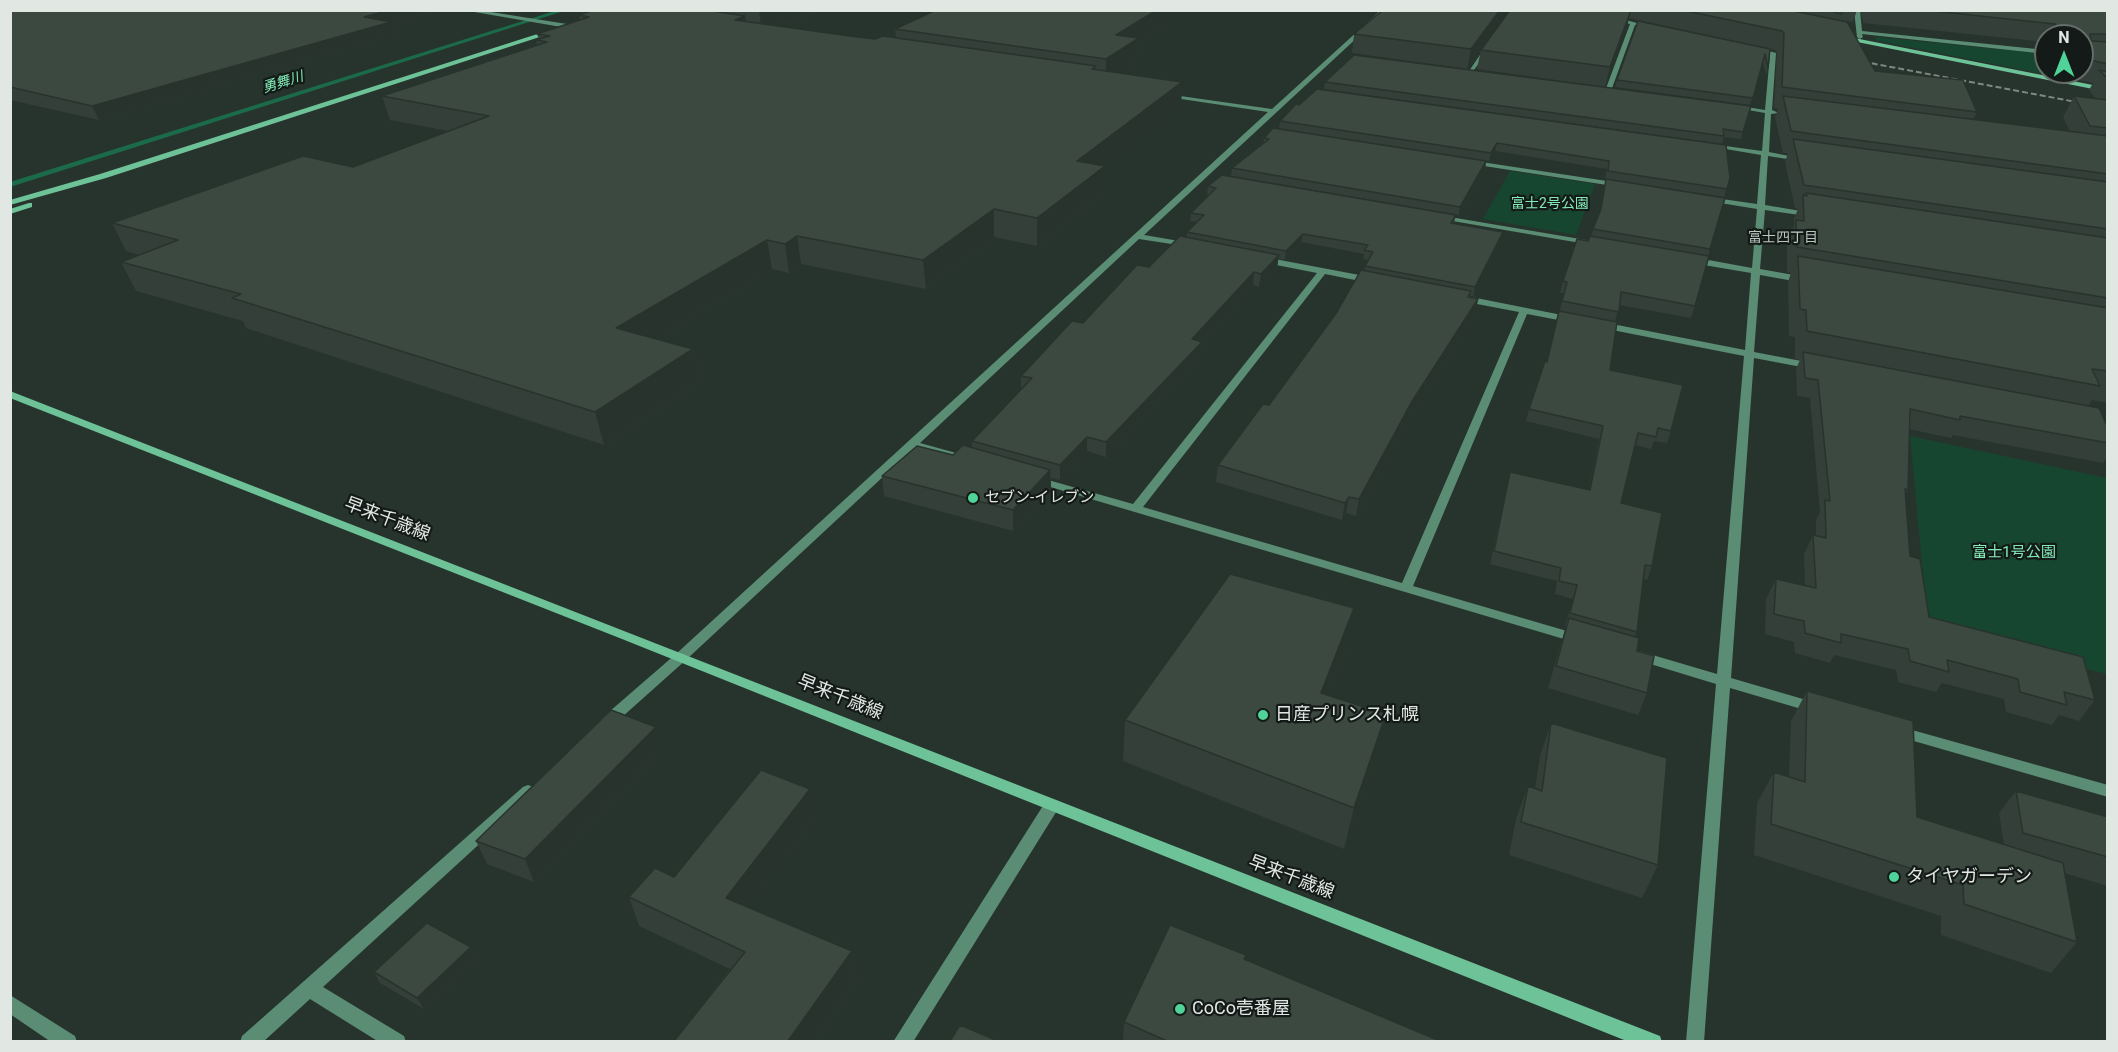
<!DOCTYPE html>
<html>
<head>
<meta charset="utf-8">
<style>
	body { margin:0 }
	#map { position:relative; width:2118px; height:1052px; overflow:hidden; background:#27342d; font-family:Roboto,sans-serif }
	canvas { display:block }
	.frame { position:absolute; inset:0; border:12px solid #e1e8e4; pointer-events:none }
	.north { position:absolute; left:2034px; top:24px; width:60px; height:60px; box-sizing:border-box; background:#141a17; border:2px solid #666c69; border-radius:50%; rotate:0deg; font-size:16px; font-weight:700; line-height:24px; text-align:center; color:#e1e8e4 }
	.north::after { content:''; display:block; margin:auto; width:21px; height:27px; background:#4fd399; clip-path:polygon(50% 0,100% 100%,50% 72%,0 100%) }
</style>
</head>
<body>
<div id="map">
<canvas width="2118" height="1052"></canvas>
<div class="frame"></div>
<div class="north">N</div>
</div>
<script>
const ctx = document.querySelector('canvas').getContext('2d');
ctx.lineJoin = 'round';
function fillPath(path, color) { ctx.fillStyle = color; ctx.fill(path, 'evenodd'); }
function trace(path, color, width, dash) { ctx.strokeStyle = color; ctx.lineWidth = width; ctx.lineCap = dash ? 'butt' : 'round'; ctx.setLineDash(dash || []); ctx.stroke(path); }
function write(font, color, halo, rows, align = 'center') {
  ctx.font = font + ' Roboto,"Noto Sans JP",sans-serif'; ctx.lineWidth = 4.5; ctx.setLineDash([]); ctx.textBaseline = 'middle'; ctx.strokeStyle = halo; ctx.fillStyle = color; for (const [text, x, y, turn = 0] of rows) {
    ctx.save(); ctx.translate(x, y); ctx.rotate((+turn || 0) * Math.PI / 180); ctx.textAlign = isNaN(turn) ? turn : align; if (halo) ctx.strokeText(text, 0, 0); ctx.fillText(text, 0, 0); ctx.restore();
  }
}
fillPath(new Path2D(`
	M 1877,37 L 2046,54 L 2046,72 L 2061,72 L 2063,78 L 1874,40 Z
	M 1510,171 L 1595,184 L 1576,235 L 1483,219 Z
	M 1910,436 L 2107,478 L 2107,674 L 1928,628 Z`), '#174630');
fillPath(new Path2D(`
	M 558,10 L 567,10 L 10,187 L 10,182 Z`), '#1b6a49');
fillPath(new Path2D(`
	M 478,10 L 567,24 L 570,26 L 567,28 L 463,10 Z
	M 10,995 L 75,1036 L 77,1042 L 51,1042 L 10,1014 Z`), '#5a8d73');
fillPath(new Path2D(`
	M 1381,10 L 1387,10 L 1144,235 L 1191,243 L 1191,247 L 1139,239 L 920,443 L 967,456 L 969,458 L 967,460 L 963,461 L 914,448 L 687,659 L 612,726 L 607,727 L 602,726 L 600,722 L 602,718 L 677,653 L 1268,112 L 1168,97 L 1165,95 L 1166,94 L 1272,109 Z
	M 1854,10 L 1860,10 L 1862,31 L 2046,50 L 2046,54 L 1862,34 L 1863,37 L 1860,39 L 1857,37 Z
	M 1614,17 L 1656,28 L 1653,30 L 1635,25 L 1611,91 L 1608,93 L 1605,91 L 1630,24 L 1612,20 Z
	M 1486,46 L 1491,47 L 1471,74 L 1467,74 Z
	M 1755,47 L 1776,53 L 1772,110 L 1779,113 L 1771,114 L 1769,152 L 1804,159 L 1800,161 L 1768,156 L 1765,205 L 1813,213 L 1817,215 L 1813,217 L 1765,210 L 1760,269 L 1805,277 L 1809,280 L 1805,283 L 1760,275 L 1754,352 L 1812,363 L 1817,366 L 1812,369 L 1754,358 L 1731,678 L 1820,704 L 1822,708 L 1820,712 L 1815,713 L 1730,688 L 1704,1042 L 1686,1042 L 1716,684 L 1634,659 L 1632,656 L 1634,653 L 1639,651 L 1717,674 L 1744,356 L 1602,328 L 1597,325 L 1602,322 L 1745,350 L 1751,273 L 1692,263 L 1688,260 L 1692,257 L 1752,268 L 1757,209 L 1708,201 L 1704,199 L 1708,197 L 1757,204 L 1761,155 L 1708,146 L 1711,144 L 1762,151 L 1765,113 L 1731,107 L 1734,105 L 1765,110 L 1770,54 L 1753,50 Z
	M 1468,160 L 1620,183 L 1624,185 L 1620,187 L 1471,164 L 1467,162 Z
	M 1438,215 L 1592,241 L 1596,243 L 1592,245 L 1441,219 L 1437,217 Z
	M 1264,257 L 1370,277 L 1374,280 L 1370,283 L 1325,274 L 1143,507 L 1402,583 L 1519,312 L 1461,301 L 1457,298 L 1461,295 L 1577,318 L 1577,322 L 1574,323 L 1527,314 L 1413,586 L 1584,636 L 1586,639 L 1584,642 L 1574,642 L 1030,481 L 1028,479 L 1030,477 L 1034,476 L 1133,504 L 1317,273 L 1261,262 L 1260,260 Z
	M 1898,726 L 2108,785 L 2108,797 L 1893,735 L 1891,731 L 1893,727 Z
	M 528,785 L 533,787 L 536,791 L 533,795 L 323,987 L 404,1036 L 406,1042 L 379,1042 L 310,999 L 263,1042 L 240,1042 L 242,1036 L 523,787 Z
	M 1052,799 L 1058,801 L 1060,805 L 1058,809 L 913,1042 L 893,1042 L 1046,801 Z`), '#5a8d73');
fillPath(new Path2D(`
	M 553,29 L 555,32 L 106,178 L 10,205 L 10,200 L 100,174 Z
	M 1844,36 L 2108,88 L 2108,92 L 1842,39 Z
	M 29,203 L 32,203 L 32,207 L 10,214 L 10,209 Z
	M 10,391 L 1660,1036 L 1662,1042 L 1629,1042 L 622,639 L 10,398 Z`), '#6dc298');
trace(new Path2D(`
	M 1854,60 L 2108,108`), '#7e8882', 2, [6, 3]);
fillPath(new Path2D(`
	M 10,10 L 438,10 L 392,23 L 395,34 L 99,120 L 10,100 Z
	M 594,10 L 819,10 L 777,26 L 875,39 L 896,38 L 895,29 L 1167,24 L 1139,42 L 1138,60 L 1119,73 L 1182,82 L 1181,106 L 1104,166 L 1104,192 L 1037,246 L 994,237 L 926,289 L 801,264 L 789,273 L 772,269 L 657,339 L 693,349 L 700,381 L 604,445 L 246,328 L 243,321 L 136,291 L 121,262 L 140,255 L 126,251 L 112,223 L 353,167 L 448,131 L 390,120 L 382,96 L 537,46 L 536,40 L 539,39 L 537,34 L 580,20 L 579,15 Z
	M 1383,10 L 1509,10 L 1467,69 L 1352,53 L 1354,34 Z
	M 1510,10 L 1857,10 L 1853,22 L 1842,21 L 1875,71 L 1977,112 L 1973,120 L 2070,132 L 2063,117 L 2074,96 L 2096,99 L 2089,90 L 2093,83 L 2080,80 L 2073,72 L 2082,72 L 2082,36 L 2046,36 L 2046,42 L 1863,23 L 1861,10 L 2108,10 L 2108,403 L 2092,400 L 2088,406 L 2108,428 L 2108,455 L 2103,463 L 1953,435 L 1951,438 L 1909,429 L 1908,490 L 1905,495 L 1910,556 L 1929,617 L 2095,700 L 2079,721 L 2059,715 L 2052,725 L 2006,712 L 2004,699 L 1942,683 L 1936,692 L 1898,682 L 1896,670 L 1834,655 L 1830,663 L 1795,653 L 1794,642 L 1765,634 L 1766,599 L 1776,579 L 1805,586 L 1804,554 L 1813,535 L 1816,535 L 1816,520 L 1820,512 L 1810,398 L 1797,396 L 1796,369 L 1800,360 L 1795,359 L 1795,337 L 1789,336 L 1788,282 L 1791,273 L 1787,272 L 1787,245 L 1794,226 L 1794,219 L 1798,209 L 1795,208 L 1785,162 L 1788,153 L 1783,153 L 1775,117 L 1778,109 L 1774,108 L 1777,52 L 1775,50 L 1629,18 L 1605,87 L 1477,69 L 1481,50 Z
	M 1770,49 L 1768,68 L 1766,75 L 1763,62 L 1750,105 L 1615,87 L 1617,80 Z
	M 1325,82 L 1743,132 L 1741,139 L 1724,137 L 1722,144 L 1324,89 Z
	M 1296,104 L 1730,178 L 1724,197 L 1605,179 L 1607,169 L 1495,151 L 1489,161 L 1279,129 L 1280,121 Z
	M 1264,138 L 1486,161 L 1485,169 L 1459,215 L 1231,176 L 1232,168 L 1263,143 Z
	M 1606,179 L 1710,249 L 1695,306 L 1691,318 L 1619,305 L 1615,322 L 1610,370 L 1671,431 L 1667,443 L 1654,441 L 1651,449 L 1635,445 L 1621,503 L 1652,566 L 1647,580 L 1643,579 L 1637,632 L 1635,637 L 1647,693 L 1638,715 L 1548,688 L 1566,626 L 1565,626 L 1573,599 L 1555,594 L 1557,581 L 1490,564 L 1510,472 L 1589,490 L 1599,439 L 1526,421 L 1529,409 L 1547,362 L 1564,293 L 1560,293 L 1563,281 L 1591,236 L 1600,213 Z
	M 1208,186 L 1456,215 L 1454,223 L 1503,232 L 1501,241 L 1473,296 L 1470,296 L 1470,297 L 1478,299 L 1475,314 L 1408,419 L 1356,516 L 1346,513 L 1342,520 L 1216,482 L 1218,465 L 1269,405 L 1337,312 L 1364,271 L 1365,266 L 1368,260 L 1363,259 L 1364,254 L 1301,242 L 1285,260 L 1278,259 L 1277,268 L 1259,287 L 1253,285 L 1202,342 L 1201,355 L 1106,457 L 1087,451 L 1060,480 L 1051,478 L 1051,490 L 1013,531 L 884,496 L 882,476 L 953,455 L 972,448 L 972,441 L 1021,390 L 1021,376 L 1149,267 L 1187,238 L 1187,232 L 1197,222 L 1190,221 L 1191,213 L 1209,195 L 1207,194 Z
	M 1346,648 L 1328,696 L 1376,755 L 1344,849 L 1123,761 L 1125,720 Z
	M 1807,691 L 1917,817 L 2004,845 L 1999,813 L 2016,791 L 2108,817 L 2108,886 L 2064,873 L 2077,942 L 2051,973 L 1941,935 L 1941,916 L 1754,855 L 1757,803 L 1774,772 L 1789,777 L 1791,721 Z
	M 1551,723 L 1658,865 L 1642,898 L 1509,855 L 1516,819 L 1528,786 L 1535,789 L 1540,756 Z
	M 662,749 L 534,882 L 487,864 L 476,841 Z
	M 815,818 L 748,907 L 852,951 L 857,979 L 814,1041 L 674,1041 L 730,969 L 639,926 L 629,897 L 674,877 Z
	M 471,947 L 477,958 L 424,1009 L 380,983 L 374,972 Z
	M 1245,960 L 1440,1041 L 1123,1041 L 1124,1022 Z`), '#333f38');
fillPath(new Path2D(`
	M 390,10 L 438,10 L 392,23 L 395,34 L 99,120 L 92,106 L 364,17 Z
	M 759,10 L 819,10 L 762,31 Z
	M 1157,10 L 1168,10 L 1167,24 L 1139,42 L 1138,60 L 1106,82 L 1106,59 L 1116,35 Z
	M 1500,10 L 1509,10 L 1467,69 L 1471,49 Z
	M 1631,10 L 1627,26 L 1605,87 L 1610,67 Z
	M 745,16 L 748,37 L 735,20 Z
	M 1182,82 L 1181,106 L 1082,184 L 1105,166 L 1104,192 L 1037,246 L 1037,218 L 1077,161 Z
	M 1497,143 L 1495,151 L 1489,161 L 1491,153 Z
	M 1486,161 L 1485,169 L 1459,215 L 1460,207 Z
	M 994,209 L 994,237 L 926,289 L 923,260 Z
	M 1503,232 L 1501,241 L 1473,296 L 1475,287 Z
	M 1303,234 L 1301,242 L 1285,260 L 1286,251 Z
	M 797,236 L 801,264 L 789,273 L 785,244 Z
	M 767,240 L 772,269 L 624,359 L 616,328 Z
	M 1279,255 L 1277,268 L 1259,287 L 1261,274 Z
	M 1254,272 L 1253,285 L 1194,351 L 1202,342 L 1201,355 L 1106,457 L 1106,442 L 1192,339 Z
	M 1478,299 L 1475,314 L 1408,419 L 1356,516 L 1359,499 L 1411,403 Z
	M 693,349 L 700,381 L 604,445 L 595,412 Z
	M 1087,437 L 1087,451 L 1060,480 L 1060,465 Z
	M 1050,470 L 1051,490 L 1013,531 L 1013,510 Z
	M 1349,497 L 1346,513 L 1342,520 L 1345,503 Z
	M 1354,608 L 1346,648 L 1314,734 L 1321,693 Z
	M 1386,714 L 1376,755 L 1344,849 L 1354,808 Z
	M 656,727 L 662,749 L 534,882 L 525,859 Z
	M 810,789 L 815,818 L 734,926 L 726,898 Z
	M 471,947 L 477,958 L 424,1009 L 417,998 Z
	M 852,951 L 857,979 L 814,1041 L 788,1041 Z`), '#29332e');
const building = new Path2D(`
	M 10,10 L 390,10 L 364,17 L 391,22 L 92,106 L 10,87 Z
	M 594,10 L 705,10 L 745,16 L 735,20 L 857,37 L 875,39 L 883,36 L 1096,66 L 1092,69 L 1182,82 L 1077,161 L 1105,166 L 1037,218 L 994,209 L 923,260 L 797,236 L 785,244 L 767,240 L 616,328 L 693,349 L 595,412 L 232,298 L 241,294 L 121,262 L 178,240 L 112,223 L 303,156 L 353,167 L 489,116 L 382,96 L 547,42 L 536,40 L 550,36 L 537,34 L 589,17 L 579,15 Z
	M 936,10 L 1157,10 L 1116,35 L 1139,38 L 1106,59 L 895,29 Z
	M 1383,10 L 1500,10 L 1471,49 L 1354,34 Z
	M 1510,10 L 1631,10 L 1610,67 L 1481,50 Z
	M 1682,10 L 1789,10 L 1847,22 L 1875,71 L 1963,80 L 1977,112 L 1782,87 L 1784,33 L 1782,31 Z
	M 1826,10 L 1840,10 L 1842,14 Z
	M 1924,10 L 2108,10 L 2108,34 L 2090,34 L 2091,41 L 2108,42 L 2108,64 L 2090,60 L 2082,52 L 2082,36 L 2066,36 L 2055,24 Z
	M 1638,21 L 1770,49 L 1768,68 L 1765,54 L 1753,98 L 1617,80 Z
	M 1354,55 L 1751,106 L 1743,132 L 1723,129 L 1724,136 L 1325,82 Z
	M 2099,70 L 2108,72 L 2108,79 Z
	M 1317,89 L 1726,145 L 1730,178 L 1727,189 L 1608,171 L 1609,161 L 1497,143 L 1491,153 L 1280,121 L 1296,104 L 1299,105 Z
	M 1783,96 L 2108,136 L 2108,174 L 1791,131 Z
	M 2074,96 L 2108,100 L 2108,128 L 2090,126 Z
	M 1273,128 L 1486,161 L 1460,207 L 1232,168 L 1269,139 L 1264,138 Z
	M 1793,139 L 2108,182 L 2108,229 L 1804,185 Z
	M 1222,175 L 1456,215 L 1451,223 L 1503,232 L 1475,287 L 1365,266 L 1373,252 L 1364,250 L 1368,245 L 1303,234 L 1286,251 L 1187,232 L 1204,215 L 1191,213 L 1216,188 L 1208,186 Z
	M 1606,179 L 1725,198 L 1710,249 L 1593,229 L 1601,209 Z
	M 1806,193 L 2108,238 L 2108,298 L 1797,247 L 1796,220 L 1804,221 L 1803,195 L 1807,196 Z
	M 1180,236 L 1279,255 L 1261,274 L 1254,272 L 1192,339 L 1202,342 L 1106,442 L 1087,437 L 1060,465 L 972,441 L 1032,378 L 1021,376 L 1072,321 L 1083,323 L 1137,265 L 1149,267 Z
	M 1590,236 L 1709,256 L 1695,306 L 1621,292 L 1619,312 L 1562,301 L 1567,282 L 1563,281 L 1577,239 L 1588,241 Z
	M 1798,256 L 2108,308 L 2108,371 L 2092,369 L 2100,386 L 1807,331 L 1806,310 L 1800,309 Z
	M 1361,270 L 1471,291 L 1468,297 L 1478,299 L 1411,403 L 1359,499 L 1349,497 L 1345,503 L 1218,465 L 1263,404 L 1269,405 L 1337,312 Z
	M 1559,311 L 1617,322 L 1610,370 L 1683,385 L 1671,431 L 1658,428 L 1656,437 L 1638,433 L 1621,503 L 1662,513 L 1652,566 L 1645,565 L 1637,632 L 1570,613 L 1577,585 L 1559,581 L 1561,568 L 1494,551 L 1510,472 L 1590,490 L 1603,426 L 1529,409 L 1545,361 L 1547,362 Z
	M 1803,352 L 2099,408 L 2108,428 L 2108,443 L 1960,416 L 1960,420 L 1910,409 L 1908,490 L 1905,489 L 1910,556 L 1920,559 L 1929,617 L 2083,657 L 2095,700 L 2064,692 L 2067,705 L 2020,692 L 2018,679 L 1947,660 L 1949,672 L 1910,661 L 1908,649 L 1841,634 L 1841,643 L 1805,633 L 1804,621 L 1774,614 L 1776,579 L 1816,588 L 1813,535 L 1826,538 L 1825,500 L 1830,501 L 1818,380 L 1805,378 Z
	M 963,445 L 1050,470 L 1013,510 L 882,476 L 917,446 L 953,455 Z
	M 1230,574 L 1354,608 L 1321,693 L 1386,714 L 1354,808 L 1125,720 Z
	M 1569,618 L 1639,638 L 1637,651 L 1654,656 L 1647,693 L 1556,666 Z
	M 1807,691 L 1913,721 L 1917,817 L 2063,863 L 2077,942 L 1964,904 L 1963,885 L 1771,824 L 1774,772 L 1805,782 Z
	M 611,710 L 656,727 L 525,859 L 476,841 Z
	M 1551,723 L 1667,758 L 1658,865 L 1521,822 L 1528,786 L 1542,791 Z
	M 761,770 L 810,789 L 726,898 L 852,951 L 788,1041 L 674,1041 L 745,952 L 629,897 L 655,868 L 674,877 Z
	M 2016,791 L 2108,817 L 2108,857 L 2023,833 Z
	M 427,923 L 471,947 L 417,998 L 374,972 Z
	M 1170,925 L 1246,955 L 1244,959 L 1440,1041 L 1167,1041 L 1124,1022 Z
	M 960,1025 L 998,1041 L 950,1041 Z`);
fillPath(building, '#3b4941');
trace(building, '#29332e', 1.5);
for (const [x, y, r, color] of [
	[973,498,6,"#4fd399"],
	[1263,715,6,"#4fd399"],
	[1894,877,6,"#4fd399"],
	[1180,1009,6,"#4fd399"]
]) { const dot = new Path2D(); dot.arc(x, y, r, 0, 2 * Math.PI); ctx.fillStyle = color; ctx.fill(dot); trace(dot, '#141a17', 2); }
write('italic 14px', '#82eab6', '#141a17', [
	["勇舞川",283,83,-17]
]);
write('14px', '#83ebb7', '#141a17', [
	["富士2号公園",1550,204]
]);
write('14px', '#b8c8bf', '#141a17', [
	["富士四丁目",1783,238]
]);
write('15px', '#e1e8e4', '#141a17', [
	["セブン-イレブン",985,498]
], 'left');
write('15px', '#83ebb7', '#141a17', [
	["富士1号公園",2014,553]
]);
write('18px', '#e1e8e4', '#141a17', [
	["早来千歳線",387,520,21],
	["早来千歳線",840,698,22],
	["早来千歳線",1291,878,21]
]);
write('18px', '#e1e8e4', '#141a17', [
	["日産プリンス札幌",1275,715],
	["タイヤガーデン",1906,877],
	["CoCo壱番屋",1192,1009]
], 'left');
</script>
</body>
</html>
